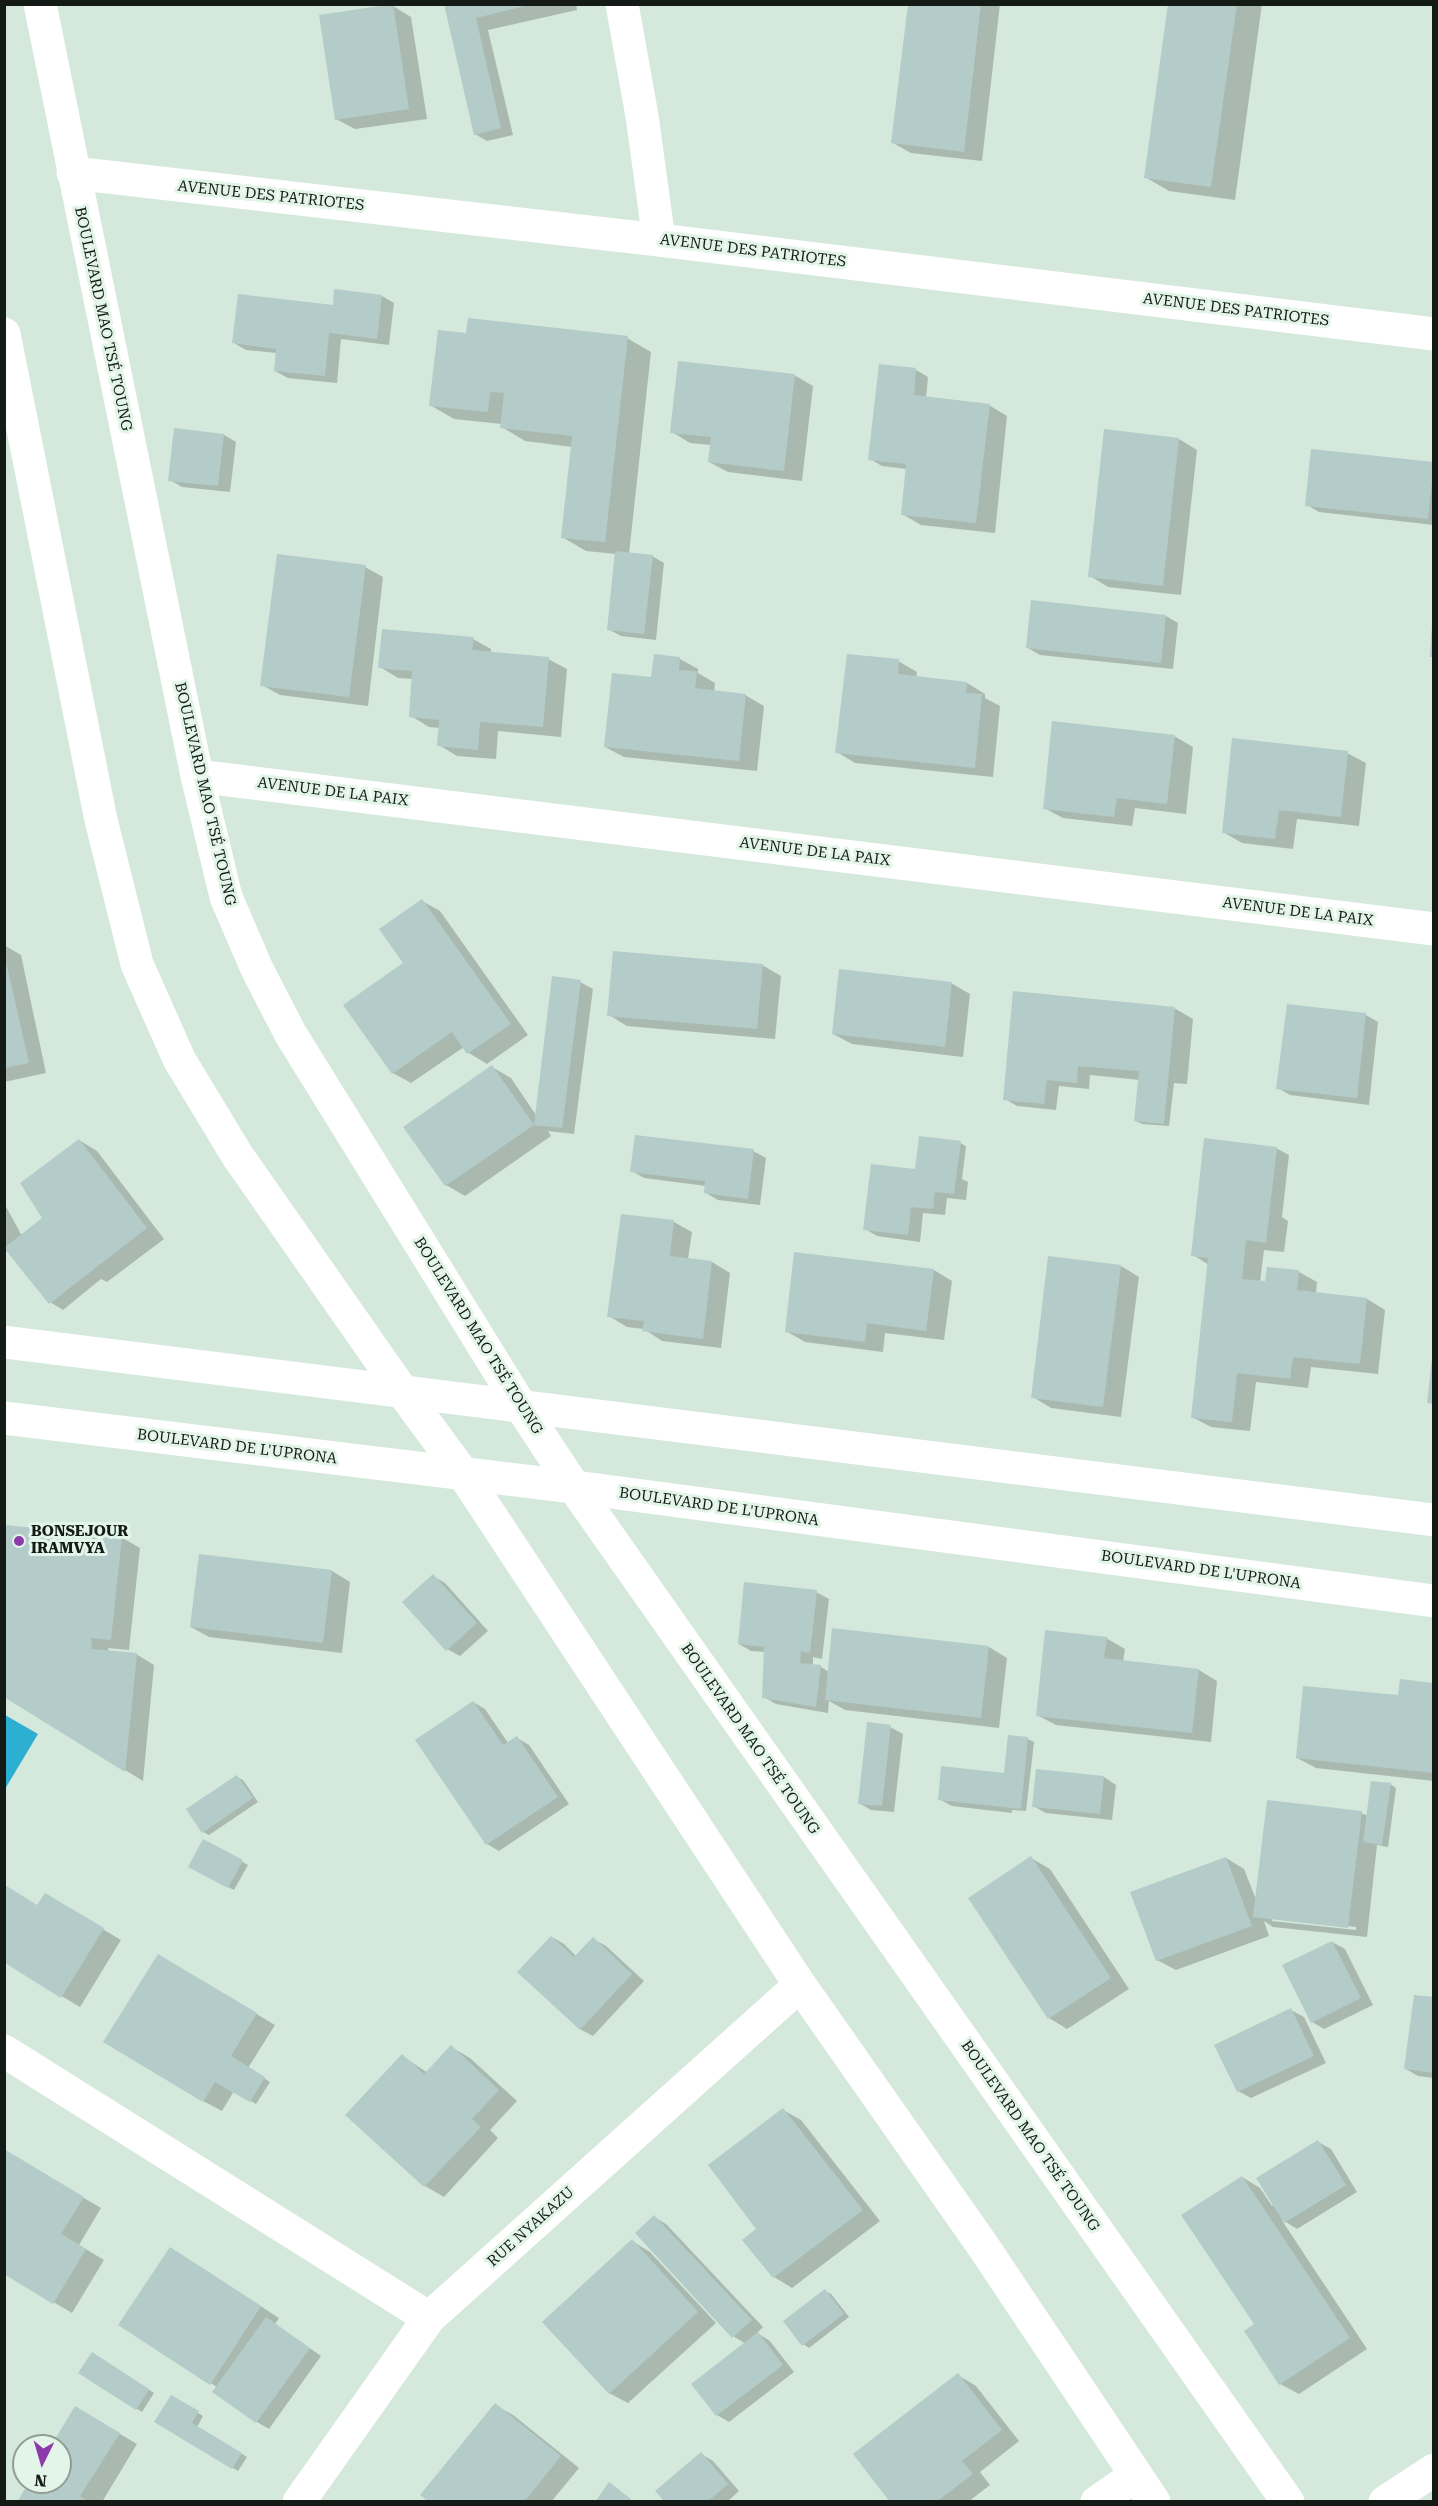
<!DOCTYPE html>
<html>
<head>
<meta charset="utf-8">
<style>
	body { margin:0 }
	#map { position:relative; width:1438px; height:2506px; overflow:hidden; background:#d4e8db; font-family:"Roboto Serif",serif }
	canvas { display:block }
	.frame { position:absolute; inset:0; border:6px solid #141b17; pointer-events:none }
	.north { position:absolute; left:12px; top:2434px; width:60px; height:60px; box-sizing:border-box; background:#e2f5e8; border:2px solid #909e94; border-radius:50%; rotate:185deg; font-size:16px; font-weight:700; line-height:24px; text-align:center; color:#141b17 }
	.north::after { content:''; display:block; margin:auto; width:21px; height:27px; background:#8d3baa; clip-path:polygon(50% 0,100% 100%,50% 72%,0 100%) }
</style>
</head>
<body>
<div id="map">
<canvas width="1438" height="2506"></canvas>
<div class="frame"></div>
<div class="north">N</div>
</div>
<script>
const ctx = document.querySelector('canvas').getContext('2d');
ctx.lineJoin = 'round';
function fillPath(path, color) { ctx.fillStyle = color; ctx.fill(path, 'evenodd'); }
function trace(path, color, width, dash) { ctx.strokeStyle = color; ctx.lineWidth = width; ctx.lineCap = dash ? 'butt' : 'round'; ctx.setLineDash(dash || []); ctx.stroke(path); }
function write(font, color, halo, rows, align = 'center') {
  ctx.font = font + ' "Roboto Serif",serif'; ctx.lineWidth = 6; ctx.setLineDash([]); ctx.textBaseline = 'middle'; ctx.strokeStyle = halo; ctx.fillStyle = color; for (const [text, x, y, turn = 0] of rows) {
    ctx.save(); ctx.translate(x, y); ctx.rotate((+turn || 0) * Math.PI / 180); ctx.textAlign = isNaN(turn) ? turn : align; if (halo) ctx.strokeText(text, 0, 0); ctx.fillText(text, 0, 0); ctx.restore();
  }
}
fillPath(new Path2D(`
	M 5,1715 L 38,1734 L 5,1789 Z`), '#2cafd1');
fillPath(new Path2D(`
	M 446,4 L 576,4 L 577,10 L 488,30 L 513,135 L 487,141 L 475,134 Z
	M 909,4 L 1000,4 L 982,161 L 911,153 L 893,143 Z
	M 1170,4 L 1262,4 L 1235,200 L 1169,191 L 1145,177 Z
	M 393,6 L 411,17 L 427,119 L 355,129 L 336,119 Z
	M 336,291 L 382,296 L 394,303 L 389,345 L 341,339 L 337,383 L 288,378 L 275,371 L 277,353 L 246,350 L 234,343 L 334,306 Z
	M 627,338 L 651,352 L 629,554 L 652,556 L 664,563 L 656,640 L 621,636 L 608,629 L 616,554 L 586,551 L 562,537 L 573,447 L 525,441 L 502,427 L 502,424 L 454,419 L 430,405 Z
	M 916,370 L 928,377 L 926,398 L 989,405 L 1007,416 L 995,533 L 921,525 L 902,514 L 907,469 L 882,466 L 870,459 Z
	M 794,375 L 813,386 L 802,481 L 728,472 L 709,462 L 711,445 L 690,443 L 672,432 Z
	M 224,435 L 236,442 L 230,492 L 182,487 L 170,480 Z
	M 1179,439 L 1197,450 L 1181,595 L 1108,587 L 1090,576 Z
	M 1434,464 L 1434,525 L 1319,512 L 1307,505 Z
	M 365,567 L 383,577 L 368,706 L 280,695 L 262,685 Z
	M 1033,601 L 1166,616 L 1178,623 L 1173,669 L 1040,655 L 1028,648 Z
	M 473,639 L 491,649 L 491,654 L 548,659 L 567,669 L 561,737 L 498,731 L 496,759 L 457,756 L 439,745 L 440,728 L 429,727 L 411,716 L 413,679 L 398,678 L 380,667 Z
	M 680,659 L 698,669 L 698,673 L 715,683 L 714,692 L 745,695 L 764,706 L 757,771 L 624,757 L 605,747 L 653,678 Z
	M 898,661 L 917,672 L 916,678 L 967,683 L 985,694 L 985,698 L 1000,706 L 993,777 L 855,763 L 837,752 Z
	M 1174,736 L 1193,747 L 1186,814 L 1135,808 L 1132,826 L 1063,818 L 1044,808 Z
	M 1347,753 L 1366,763 L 1359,826 L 1297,819 L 1293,849 L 1242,843 L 1223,832 Z
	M 422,901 L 440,911 L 528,1035 L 487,1064 L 469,1053 L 464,1047 L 411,1083 L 393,1073 L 405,964 Z
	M 4,945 L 21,955 L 46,1073 L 4,1082 Z
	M 762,965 L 781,976 L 775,1039 L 627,1026 L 609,1015 Z
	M 580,982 L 593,989 L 574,1134 L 548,1131 L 551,1136 L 465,1196 L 446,1185 L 492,1067 L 511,1078 L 536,1115 Z
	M 951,983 L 970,994 L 963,1057 L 852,1044 L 833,1034 Z
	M 1174,1008 L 1193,1019 L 1187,1084 L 1174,1083 L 1169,1126 L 1142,1124 L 1136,1121 L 1140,1080 L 1090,1075 L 1089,1089 L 1059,1086 L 1056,1110 L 1017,1106 L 1005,1099 Z
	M 1366,1015 L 1378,1022 L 1369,1105 L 1290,1095 L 1278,1088 Z
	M 79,1140 L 97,1151 L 164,1239 L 107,1282 L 101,1279 L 63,1310 L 50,1302 L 8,1251 L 4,1253 L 4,1203 L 22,1236 L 44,1218 Z
	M 960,1143 L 966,1146 L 962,1179 L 968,1182 L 966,1200 L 947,1198 L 945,1215 L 923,1213 L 920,1242 L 877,1236 L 865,1229 L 922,1171 Z
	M 1276,1148 L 1289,1155 L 1282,1217 L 1288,1221 L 1284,1252 L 1264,1250 L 1260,1282 L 1266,1282 L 1299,1272 L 1317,1282 L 1316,1293 L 1367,1299 L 1385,1310 L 1378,1374 L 1311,1367 L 1308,1388 L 1256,1382 L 1250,1431 L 1211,1427 L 1192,1417 L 1209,1265 L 1193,1255 Z
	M 753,1151 L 766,1158 L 760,1205 L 718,1200 L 706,1193 L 706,1186 L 644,1178 L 632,1171 Z
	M 674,1222 L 692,1232 L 688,1259 L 712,1262 L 730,1273 L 721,1348 L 662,1341 L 644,1329 L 627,1327 L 609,1316 Z
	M 1121,1266 L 1139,1277 L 1121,1417 L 1051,1408 L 1033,1397 Z
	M 934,1270 L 952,1281 L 944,1340 L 885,1333 L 883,1352 L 805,1342 L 786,1331 Z
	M 121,1537 L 140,1548 L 129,1650 L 108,1648 L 109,1652 L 136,1654 L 154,1665 L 143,1781 L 4,1696 Z
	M 200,1555 L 332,1571 L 350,1582 L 342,1653 L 209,1637 L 191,1627 Z
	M 433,1576 L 445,1583 L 488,1631 L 460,1656 L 447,1649 Z
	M 816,1592 L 829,1599 L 822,1659 L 813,1657 L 813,1666 L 821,1667 L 829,1672 L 989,1647 L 1007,1658 L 999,1728 L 845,1710 L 829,1701 L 828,1713 L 776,1704 L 764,1697 L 766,1652 L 751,1651 L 739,1644 Z
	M 1106,1638 L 1125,1649 L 1123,1662 L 1199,1670 L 1217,1681 L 1211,1742 L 1056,1725 L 1037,1715 Z
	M 1434,1685 L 1434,1781 L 1316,1768 L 1297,1758 L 1399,1697 Z
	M 473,1702 L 485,1709 L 508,1743 L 517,1738 L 529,1745 L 569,1804 L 499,1851 L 487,1844 Z
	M 890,1727 L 903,1734 L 894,1812 L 871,1810 L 859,1803 Z
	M 1010,1736 L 1028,1739 L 1034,1742 L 1026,1811 L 1012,1810 L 1012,1813 L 952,1806 L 939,1799 L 1005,1776 Z
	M 237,1777 L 243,1780 L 258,1802 L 209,1835 L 203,1832 Z
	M 1104,1777 L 1116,1785 L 1112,1820 L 1046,1813 L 1033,1806 Z
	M 1390,1784 L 1396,1788 L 1388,1847 L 1377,1845 L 1367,1937 L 1273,1927 L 1264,1921 L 1269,1936 L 1176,1970 L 1157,1960 L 1226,1858 L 1244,1869 L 1257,1902 L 1361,1813 L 1368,1816 ZM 1272,1918 L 1356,1927 L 1356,1930 L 1272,1921 Z
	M 204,1841 L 248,1865 L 234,1890 L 190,1867 Z
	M 1031,1858 L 1050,1869 L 1129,1989 L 1067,2029 L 1049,2018 Z
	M 4,1886 L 38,1906 L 45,1895 L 121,1940 L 80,2007 L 4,1962 Z
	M 552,1937 L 564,1944 L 577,1957 L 593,1939 L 606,1946 L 644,1981 L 593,2036 L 580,2029 Z
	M 1332,1942 L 1345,1949 L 1373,2005 L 1324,2029 L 1312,2022 Z
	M 176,1966 L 275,2025 L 248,2068 L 270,2082 L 256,2104 L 234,2091 L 222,2111 L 203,2101 Z
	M 1434,1999 L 1434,2078 L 1418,2076 L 1406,2069 Z
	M 1291,2010 L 1304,2017 L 1326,2063 L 1251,2098 L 1238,2091 L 1216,2046 Z
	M 451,2047 L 470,2058 L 517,2101 L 490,2130 L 498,2138 L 444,2197 L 425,2186 L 347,2115 L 402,2056 L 428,2073 Z
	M 783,2110 L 801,2120 L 880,2221 L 792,2288 L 774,2277 L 758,2229 Z
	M 1318,2142 L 1331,2149 L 1357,2192 L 1297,2229 L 1281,2219 L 1367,2349 L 1299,2394 L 1280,2384 L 1242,2177 L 1260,2188 L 1272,2206 Z
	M 4,2151 L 101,2208 L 79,2245 L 104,2260 L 72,2313 L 4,2273 Z
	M 654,2217 L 666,2224 L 763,2327 L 757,2333 L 770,2341 L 794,2372 L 729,2422 L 717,2415 L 746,2344 L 733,2336 Z
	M 632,2241 L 650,2252 L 716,2323 L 628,2403 L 609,2393 Z
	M 188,2259 L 279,2318 L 275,2324 L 321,2356 L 269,2429 L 257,2422 L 217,2387 L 120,2324 Z
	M 825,2291 L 831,2294 L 849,2317 L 809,2348 L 803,2344 Z
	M 93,2354 L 154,2393 L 142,2412 L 80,2373 Z
	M 958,2375 L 976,2386 L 1019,2441 L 980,2472 L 990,2485 L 968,2502 L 892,2502 Z
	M 172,2397 L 203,2416 L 197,2427 L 247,2457 L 238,2471 L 156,2422 Z
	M 495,2405 L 513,2415 L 579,2468 L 551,2502 L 431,2502 Z
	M 76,2408 L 137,2444 L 102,2502 L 19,2502 L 31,2482 L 60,2482 L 60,2446 L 53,2446 Z
	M 701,2454 L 713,2461 L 739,2491 L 727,2502 L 667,2502 Z`), '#0003');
fillPath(new Path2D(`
	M 393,4 L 409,109 L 335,120 L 319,15 Z
	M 444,4 L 533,4 L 476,18 L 501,128 L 474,135 Z
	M 908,4 L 981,4 L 964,152 L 891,143 Z
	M 1168,4 L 1237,4 L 1211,187 L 1144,178 Z
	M 334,289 L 382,295 L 377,339 L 329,333 L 325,376 L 274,371 L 276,349 L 232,343 L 238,294 L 333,305 Z
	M 468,318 L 628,336 L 605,542 L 561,538 L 572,436 L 500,428 L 504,393 L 490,392 L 488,412 L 429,406 L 438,330 L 466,333 Z
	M 678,361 L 795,374 L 784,471 L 708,462 L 711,437 L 670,433 Z
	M 879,364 L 916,368 L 914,395 L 990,404 L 976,523 L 901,515 L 906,464 L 868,460 Z
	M 174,428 L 224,434 L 218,486 L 168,481 Z
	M 1104,429 L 1179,438 L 1163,586 L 1088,577 Z
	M 1311,449 L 1434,462 L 1428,519 L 1305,506 Z
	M 615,551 L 653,555 L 644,634 L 607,630 Z
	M 277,554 L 366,565 L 349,697 L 260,686 Z
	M 1031,600 L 1166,615 L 1161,663 L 1026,648 Z
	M 1432,623 L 1434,623 L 1434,657 L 1430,657 Z
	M 382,629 L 474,637 L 472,650 L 549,657 L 543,727 L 480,722 L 478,750 L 437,746 L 439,720 L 409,717 L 412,671 L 378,668 Z
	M 654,654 L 680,657 L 679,670 L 697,671 L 695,688 L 746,694 L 739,761 L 604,747 L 612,673 L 651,677 Z
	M 847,654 L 899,659 L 898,674 L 967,682 L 966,693 L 982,694 L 975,768 L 835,753 Z
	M 1052,721 L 1175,735 L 1167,804 L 1117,798 L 1114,817 L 1043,809 Z
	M 1232,738 L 1348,751 L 1341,817 L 1279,810 L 1275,839 L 1222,833 Z
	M 422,899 L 511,1024 L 467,1054 L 452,1032 L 392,1074 L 343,1005 L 403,963 L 379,929 Z
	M 613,951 L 763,964 L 757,1029 L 607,1016 Z
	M 4,953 L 29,1063 L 4,1068 Z
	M 839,969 L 952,982 L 945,1047 L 832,1034 Z
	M 552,976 L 581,980 L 562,1128 L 534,1125 Z
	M 1013,991 L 1175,1007 L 1164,1124 L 1134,1121 L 1139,1071 L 1078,1066 L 1077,1083 L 1047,1080 L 1044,1104 L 1003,1100 Z
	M 1287,1004 L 1366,1013 L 1357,1098 L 1276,1089 Z
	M 492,1065 L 534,1125 L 445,1186 L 403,1127 Z
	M 635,1135 L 754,1149 L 748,1199 L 704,1193 L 705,1181 L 630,1172 Z
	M 919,1136 L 961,1141 L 954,1194 L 935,1192 L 933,1209 L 911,1207 L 908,1235 L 863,1230 L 871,1164 L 915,1169 Z
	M 1204,1138 L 1277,1147 L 1266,1243 L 1246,1240 L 1242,1279 L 1265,1281 L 1267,1267 L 1299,1270 L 1297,1290 L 1367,1298 L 1360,1364 L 1293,1357 L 1290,1379 L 1237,1373 L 1232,1422 L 1191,1418 L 1208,1258 L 1191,1256 Z
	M 79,1139 L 147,1228 L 49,1304 L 4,1248 L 42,1218 L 20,1183 Z
	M 621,1214 L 674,1220 L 670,1256 L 712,1261 L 703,1339 L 642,1331 L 644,1321 L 607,1317 Z
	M 794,1252 L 934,1269 L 926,1331 L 867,1323 L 865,1342 L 785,1332 Z
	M 1048,1256 L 1121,1265 L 1103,1407 L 1031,1398 Z
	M 1432,1358 L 1434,1358 L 1434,1404 L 1427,1403 Z
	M 4,1525 L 122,1536 L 111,1640 L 91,1638 L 92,1649 L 137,1653 L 125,1772 L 4,1697 Z
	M 199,1554 L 332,1570 L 323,1643 L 190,1627 Z
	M 433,1574 L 477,1623 L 446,1651 L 402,1602 Z
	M 744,1582 L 817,1590 L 810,1653 L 801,1651 L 800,1663 L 821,1665 L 816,1707 L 762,1698 L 764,1647 L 738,1644 Z
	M 832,1628 L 989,1646 L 981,1718 L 825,1700 Z
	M 1045,1630 L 1107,1637 L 1104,1658 L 1199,1669 L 1192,1733 L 1036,1716 Z
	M 1400,1679 L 1434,1683 L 1434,1773 L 1296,1758 L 1303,1686 L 1398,1695 Z
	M 473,1701 L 503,1745 L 517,1736 L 558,1797 L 486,1845 L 415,1740 Z
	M 867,1722 L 891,1725 L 882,1806 L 858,1804 Z
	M 1008,1735 L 1028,1737 L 1021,1809 L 938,1800 L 941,1766 L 1004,1773 Z
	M 1036,1769 L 1104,1776 L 1100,1814 L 1032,1807 Z
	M 237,1775 L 253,1798 L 202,1833 L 186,1809 Z
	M 1371,1781 L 1391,1783 L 1382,1845 L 1363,1842 Z
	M 1267,1800 L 1362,1811 L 1348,1928 L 1253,1917 Z
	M 203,1839 L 243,1860 L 228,1888 L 188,1867 Z
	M 1031,1856 L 1111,1978 L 1048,2019 L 968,1898 Z
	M 1226,1857 L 1252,1926 L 1156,1961 L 1130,1892 Z
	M 5,1885 L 37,1905 L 45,1893 L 104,1928 L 61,1998 L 5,1963 Z
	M 551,1936 L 574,1957 L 593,1937 L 632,1974 L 580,2030 L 517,1972 Z
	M 1332,1941 L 1361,1998 L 1311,2023 L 1282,1965 Z
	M 158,1954 L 257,2013 L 231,2056 L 265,2077 L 250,2102 L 215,2082 L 203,2102 L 103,2042 Z
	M 1414,1995 L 1434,1997 L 1434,2073 L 1404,2069 Z
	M 1291,2008 L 1314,2056 L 1237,2092 L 1214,2045 Z
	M 451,2045 L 499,2090 L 472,2119 L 481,2127 L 424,2187 L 345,2115 L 402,2054 L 424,2074 Z
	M 783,2108 L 863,2210 L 773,2278 L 742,2240 L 756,2229 L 708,2165 Z
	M 1318,2140 L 1346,2185 L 1284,2223 L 1256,2178 Z
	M 4,2149 L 84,2197 L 61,2234 L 86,2249 L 53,2304 L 4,2274 Z
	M 1242,2176 L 1350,2338 L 1279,2385 L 1244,2331 L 1254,2324 L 1181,2215 Z
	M 654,2215 L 752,2320 L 732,2338 L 635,2233 Z
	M 632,2239 L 698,2312 L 609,2394 L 542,2322 Z
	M 170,2247 L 261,2306 L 210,2385 L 118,2325 Z
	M 825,2289 L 844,2314 L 802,2346 L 783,2321 Z
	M 266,2317 L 310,2348 L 256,2423 L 212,2392 Z
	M 758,2332 L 783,2365 L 716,2416 L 691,2384 Z
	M 92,2352 L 149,2389 L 136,2410 L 78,2373 Z
	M 958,2373 L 1002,2430 L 962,2461 L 973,2474 L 936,2502 L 890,2502 L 853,2454 Z
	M 171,2395 L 199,2411 L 192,2423 L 242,2453 L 232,2469 L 154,2422 Z
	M 495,2403 L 561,2456 L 524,2502 L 429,2502 L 420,2495 Z
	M 75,2406 L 120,2433 L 80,2496 L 89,2502 L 17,2502 L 29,2482 L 60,2482 L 60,2446 L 51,2446 Z
	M 701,2452 L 728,2484 L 707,2502 L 665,2502 L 655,2491 Z
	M 609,2482 L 631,2499 L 629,2502 L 595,2502 Z`), '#b3cbc9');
trace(new Path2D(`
	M 40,4 L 197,776 L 226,897 L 257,969 L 290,1033 L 520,1405 L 574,1487 L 1288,2502
	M 622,4 L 642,116 L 659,240
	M 73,173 L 659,240 L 1434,334
	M 4,334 L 101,820 L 137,964 L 179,1059 L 237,1155 L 402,1391 L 464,1475 L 800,1985 L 983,2246 L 1154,2502
	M 197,776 L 1434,929
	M 4,2051 L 429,2318
	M 299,2502 L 429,2318 L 800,1985
	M 1097,2502 L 1136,2475
	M 1385,2502 L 1434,2470`), '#fff', 33);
trace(new Path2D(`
	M 4,1342 L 1434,1520
	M 4,1418 L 574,1487 L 1434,1601`), '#fff', 33);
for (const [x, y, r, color] of [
	[19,1541,6,"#8d3baa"]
]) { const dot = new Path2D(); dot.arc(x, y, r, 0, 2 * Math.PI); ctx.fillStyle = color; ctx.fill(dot); trace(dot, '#e2f5e8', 2); }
write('15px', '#141b17', '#e2f5e8', [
	["AVENUE DES PATRIOTES",271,196,6],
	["AVENUE DES PATRIOTES",753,251,7],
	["AVENUE DES PATRIOTES",1236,310,7],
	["BOULEVARD MAO TSÉ TOUNG",103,319,78],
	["AVENUE DE LA PAIX",333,792,7],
	["BOULEVARD MAO TSÉ TOUNG",205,794,77],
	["AVENUE DE LA PAIX",815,852,7],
	["AVENUE DE LA PAIX",1298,912,7],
	["BOULEVARD MAO TSÉ TOUNG",478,1336,58],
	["BOULEVARD DE L'UPRONA",237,1447,7],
	["BOULEVARD DE L'UPRONA",719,1507,8],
	["BOULEVARD DE L'UPRONA",1201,1570,8],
	["BOULEVARD MAO TSÉ TOUNG",750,1739,55],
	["BOULEVARD MAO TSÉ TOUNG",1030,2136,55],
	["RUE NYAKAZU",531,2227,-42]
]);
write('bold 15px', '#141b17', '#e2f5e8', [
	["BONSEJOUR",31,1532],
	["IRAMVYA",31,1549]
], 'left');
</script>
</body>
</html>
